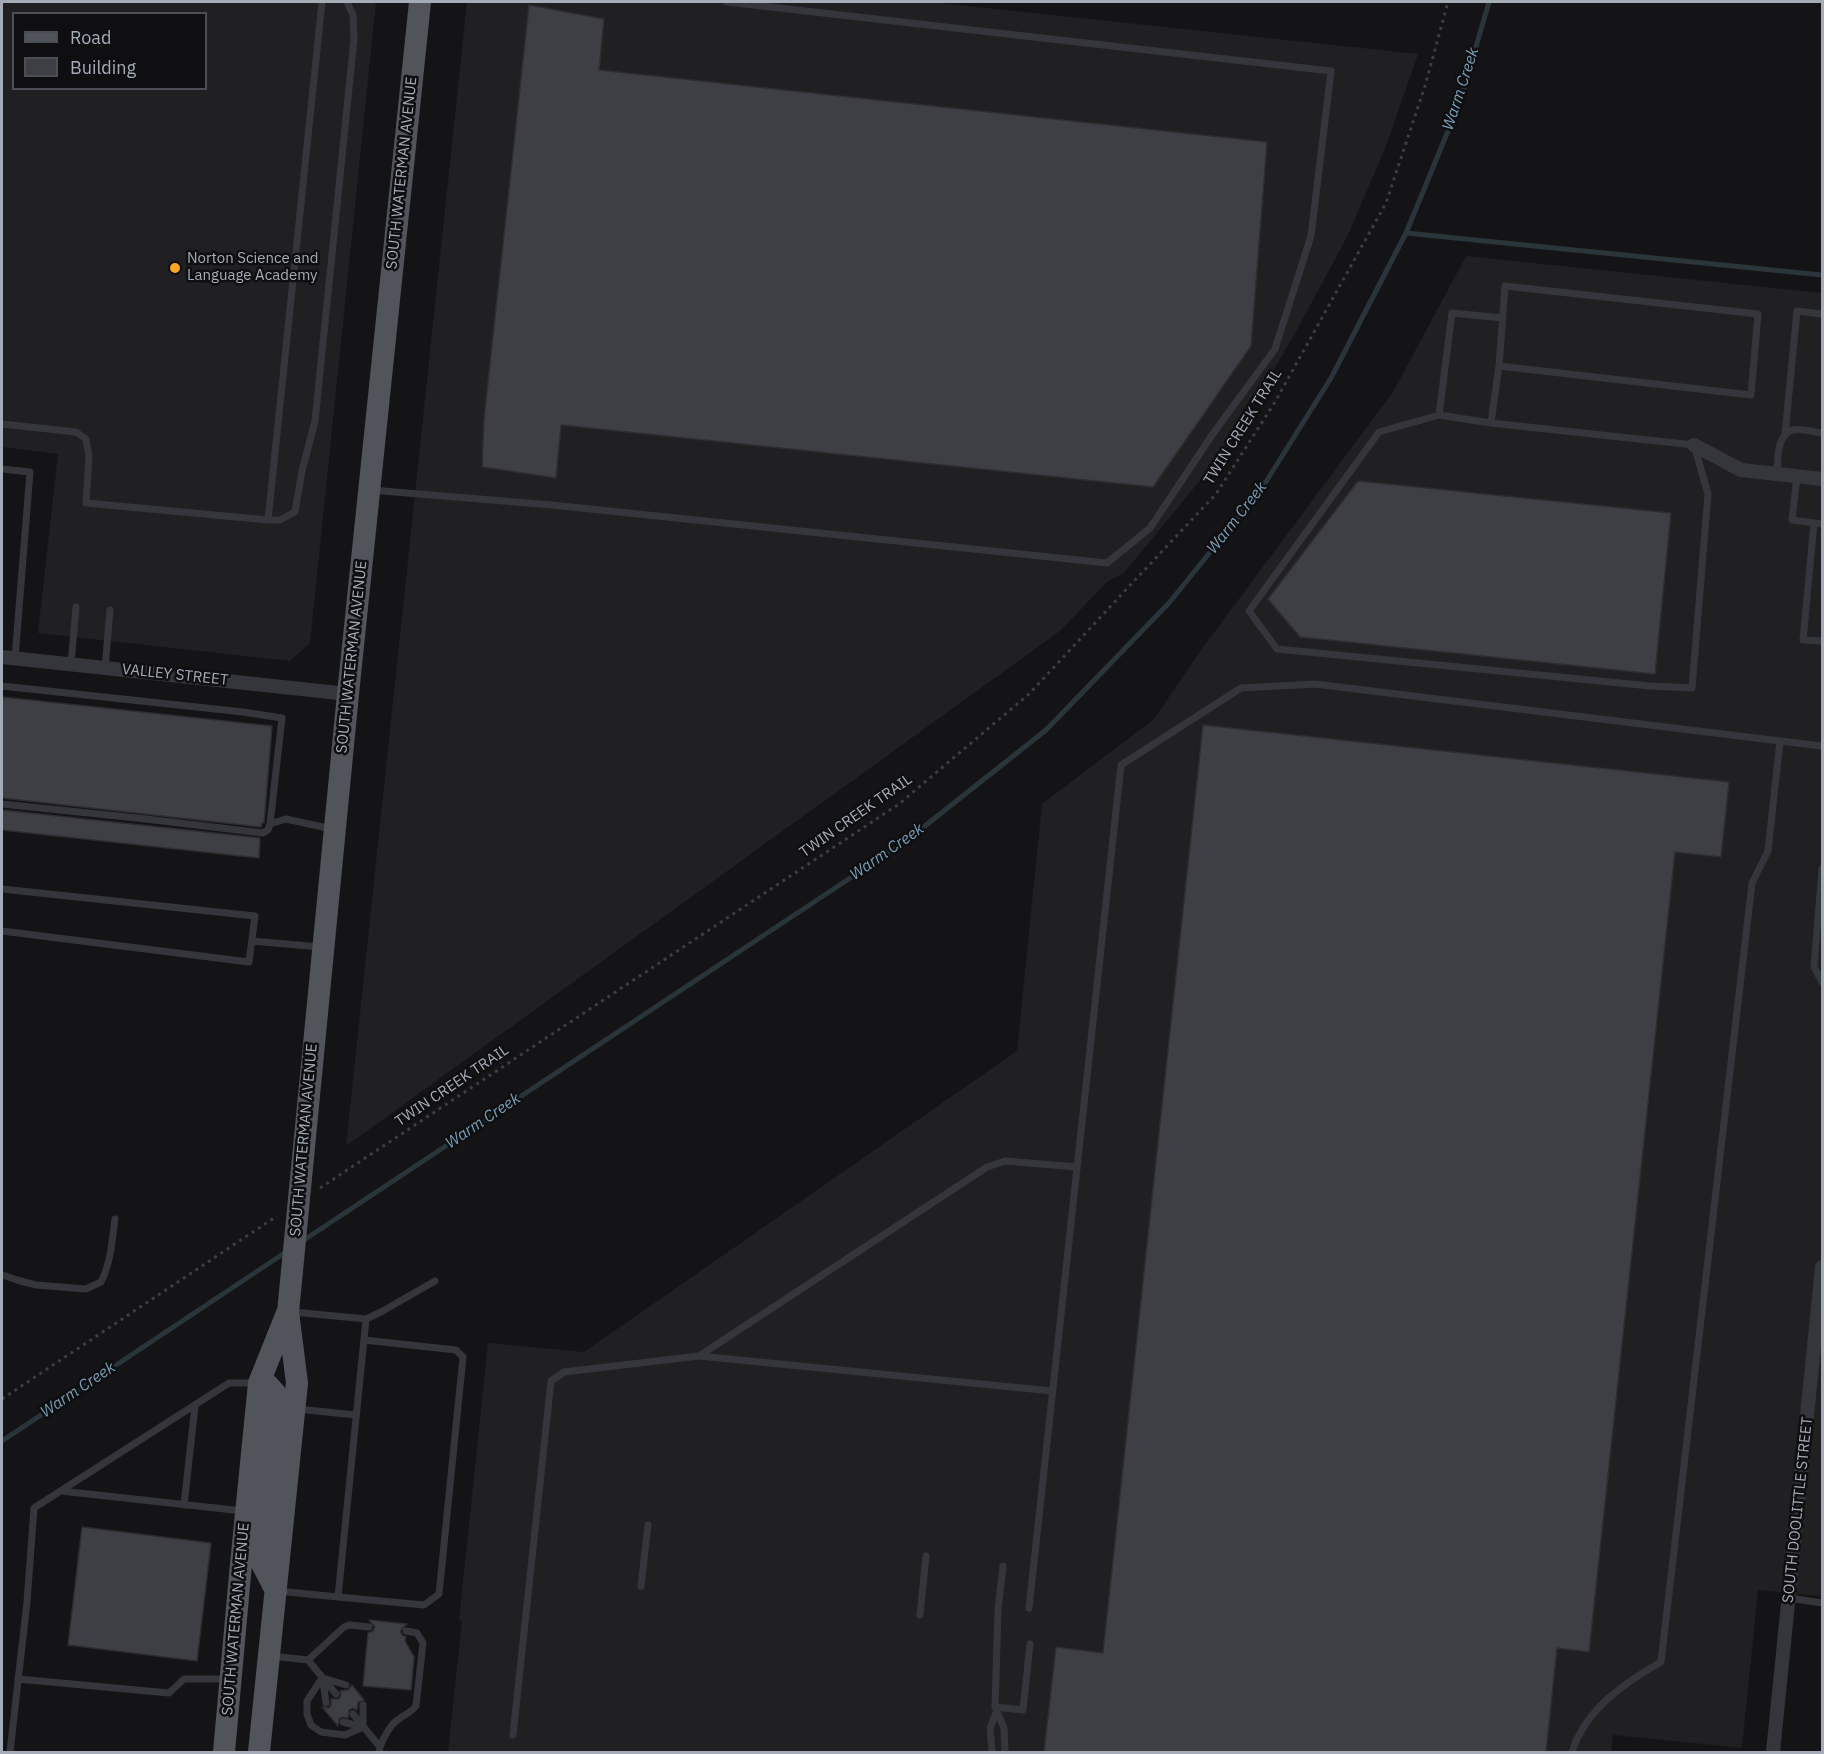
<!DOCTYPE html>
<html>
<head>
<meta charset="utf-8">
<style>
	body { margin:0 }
	#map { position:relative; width:1824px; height:1754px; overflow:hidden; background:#141416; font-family:"IBM Plex Sans",sans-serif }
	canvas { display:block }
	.frame { position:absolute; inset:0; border:3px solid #a5acb8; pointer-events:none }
	.legend { position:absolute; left:12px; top:12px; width:195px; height:78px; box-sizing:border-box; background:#0f0f11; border:2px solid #4b4e54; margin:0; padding:8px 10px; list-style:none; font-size:18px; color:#a5acb8 }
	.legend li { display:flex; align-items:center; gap:12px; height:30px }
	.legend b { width:30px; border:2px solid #4b4e54 }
</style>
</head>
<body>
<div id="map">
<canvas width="1824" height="1754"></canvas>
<div class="frame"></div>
<ul class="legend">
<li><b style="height:8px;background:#51545b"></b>Road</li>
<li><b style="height:16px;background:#3e3f44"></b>Building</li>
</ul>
</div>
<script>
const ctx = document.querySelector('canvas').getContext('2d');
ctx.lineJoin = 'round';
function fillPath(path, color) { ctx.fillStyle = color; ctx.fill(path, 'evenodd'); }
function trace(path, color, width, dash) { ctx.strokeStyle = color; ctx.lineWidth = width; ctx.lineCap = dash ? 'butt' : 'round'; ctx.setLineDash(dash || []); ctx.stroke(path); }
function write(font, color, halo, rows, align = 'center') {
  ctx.font = font + ' "IBM Plex Sans",sans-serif'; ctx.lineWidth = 5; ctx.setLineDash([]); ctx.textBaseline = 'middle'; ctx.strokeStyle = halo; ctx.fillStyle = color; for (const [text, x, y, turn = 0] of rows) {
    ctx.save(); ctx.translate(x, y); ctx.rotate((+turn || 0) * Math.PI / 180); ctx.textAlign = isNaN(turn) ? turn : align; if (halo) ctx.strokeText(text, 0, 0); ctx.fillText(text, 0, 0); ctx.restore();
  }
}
fillPath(new Path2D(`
	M 2,2 L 376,2 L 310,643 L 290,661 L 38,633 L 58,454 L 2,447 ZM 14,14 L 206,14 L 206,88 L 14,88 Z
	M 467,2 L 940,2 L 940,3 L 1418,54 L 1386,146 L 1347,237 L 1293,337 L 1226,449 L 1124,573 L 1108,581 L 1060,631 L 346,1146 Z
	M 1466,256 L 1822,293 L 1822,1596 L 1758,1590 L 1742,1748 L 1613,1735 L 1611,1752 L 448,1752 L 462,1621 L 459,1620 L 488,1343 L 584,1352 L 1017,1051 L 1042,804 L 1154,719 L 1201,650 L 1393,392 Z`), '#202023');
trace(new Path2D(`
	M 1406,233 L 1822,275
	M 301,1242 L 906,841 L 1046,730 L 1169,603 L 1262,488 L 1331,378 L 1406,233 L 1460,102 L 1489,2
	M 2,1441 L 286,1252`), '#29353b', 5);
const building = new Path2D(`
	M 529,5 L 604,19 L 599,70 L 1267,142 L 1251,346 L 1153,487 L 561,425 L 556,478 L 482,467 L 484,419 Z
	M 1358,481 L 1671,513 L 1655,674 L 1300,637 L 1268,599 Z
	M 2,697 L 272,726 L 264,823 L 262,823 L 261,827 L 2,798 Z
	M 1203,725 L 1729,782 L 1721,857 L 1675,852 L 1589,1652 L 1557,1648 L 1546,1752 L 1044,1752 L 1056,1647 L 1103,1653 Z
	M 2,810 L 260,838 L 259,858 L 2,830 Z
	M 82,1527 L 211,1543 L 197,1661 L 68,1645 Z
	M 369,1620 L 407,1624 L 400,1631 L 402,1635 L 406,1637 L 405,1641 L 414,1657 L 411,1690 L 363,1686 L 368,1633 L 373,1631 L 375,1627 Z
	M 352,1685 L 364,1700 L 358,1702 L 357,1710 L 353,1708 L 349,1710 L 348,1718 L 342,1717 L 339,1719 L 338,1726 L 322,1707 L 329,1708 L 331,1705 L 331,1699 L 339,1699 L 341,1695 L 340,1691 L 348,1690 Z`);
fillPath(building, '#3e3f44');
trace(building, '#2e2e32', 1.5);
trace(new Path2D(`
	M 320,1188 L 899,804 L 1029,694 L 1136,579 L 1216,494 L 1275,402 L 1386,203 L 1425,86 L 1448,2
	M 2,1399 L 277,1216`), '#3b3e43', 3, [3, 4.5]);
trace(new Path2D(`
	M 1439,415 L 1491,423 L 1694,445 L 1708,494 L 1692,688 L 1650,686 L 1277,649 L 1249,611 L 1379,432 Z
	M 1439,415 L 1452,313 L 1503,318
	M 1491,423 L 1499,366 L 1505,286 L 1758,314 L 1751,395 L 1499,366
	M 2,424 L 76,432 L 86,439 L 89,457 L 86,503 L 268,520 L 280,520 L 295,512 L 302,471 L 315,421 L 354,39 L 353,15 L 347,2
	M 1785,434 L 1797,311 L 1822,314
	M 2,469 L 30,472 L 15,658
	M 1777,474 C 1778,461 1776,434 1793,430 C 1801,428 1814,432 1822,433
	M 1797,476 L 1792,520 L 1822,524
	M 371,490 L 552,505 L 1107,563 L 1150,528 L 1212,435 L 1275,349 L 1311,236 L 1331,71 L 727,2
	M 268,520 L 322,2
	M 1814,523 L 1803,640 L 1822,641
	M 71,664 L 76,607
	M 105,668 L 110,610
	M 2,686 L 243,712 L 282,718 L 270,824 L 268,830 L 263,833 L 146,819 L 2,804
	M 1780,741 L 1822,746
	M 270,824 L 286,819 L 332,829
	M 1822,869 L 1814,967 L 1822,982
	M 2,889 L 255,916 L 249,962 L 2,931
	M 252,941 L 320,947
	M 3,1275 L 17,1280 L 36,1285 L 86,1289 L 101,1282 C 111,1262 112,1241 115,1219
	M 366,1319 L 381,1312 L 435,1281
	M 699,1356 L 1052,1391
	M 297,1409 L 356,1415
	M 61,1491 L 243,1511
	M 184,1505 L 195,1406
	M 1003,1566 L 998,1610 L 995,1707 L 1004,1728 L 1005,1752
	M 641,1586 L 648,1525
	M 278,1591 L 338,1597 L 366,1319 L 293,1312
	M 338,1597 L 424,1605 L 439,1594 L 463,1357 L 456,1350 L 364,1340
	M 1789,1598 L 1822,1603
	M 1029,1608 L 1121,765 L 1241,688 L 1315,684 L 1780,741 L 1768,851 L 1752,883 L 1661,1662 C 1624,1683 1585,1710 1572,1752
	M 920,1615 L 926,1556
	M 271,1656 L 308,1660 L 336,1694
	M 308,1660 L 344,1627 L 349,1625 L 369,1627
	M 322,1678 L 307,1701 L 307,1714 L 311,1725 L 321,1732 L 345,1735 L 363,1727
	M 323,1678 L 346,1685
	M 18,1679 L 169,1693 L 184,1679 L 226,1679
	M 323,1680 L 326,1703
	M 363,1705 L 363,1727
	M 995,1707 L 1023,1710 L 1030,1644
	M 353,1714 L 380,1747
	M 343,1722 L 363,1727
	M 513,1735 L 551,1381 L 564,1372 L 699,1356 L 987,1167 L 1005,1161 L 1077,1167
	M 10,1752 L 27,1602 L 34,1508 L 229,1383 L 256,1383
	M 379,1752 C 380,1744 387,1732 392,1725 C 399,1717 410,1714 416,1706 L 423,1643 L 417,1633 L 406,1631
	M 992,1752 L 990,1728 L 996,1713`), '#35363c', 7);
trace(new Path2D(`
	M 1694,445 L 1741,470 L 1822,479
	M 2,657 L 348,694
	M 1773,1752 L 1822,1267`), '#35363c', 14);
trace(new Path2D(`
	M 259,1383 L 268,1385 L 276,1394 L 259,1558 L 276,1591
	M 224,1752 L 241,1564 L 259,1383 L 287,1313
	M 259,1752 L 297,1383 L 288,1312 L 348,694 L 420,2`), '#51545b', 22);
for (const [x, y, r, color] of [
	[175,268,6,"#ffa524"]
]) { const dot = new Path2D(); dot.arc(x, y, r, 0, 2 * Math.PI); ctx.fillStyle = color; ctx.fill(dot); trace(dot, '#0f0f11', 2); }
write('15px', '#a5acb8', '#0f0f11', [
	["SOUTH WATERMAN AVENUE",402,173,-84],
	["TWIN CREEK TRAIL",1243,427,-58],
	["SOUTH WATERMAN AVENUE",352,657,-84],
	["VALLEY STREET",175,675,6],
	["TWIN CREEK TRAIL",856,816,-35],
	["TWIN CREEK TRAIL",452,1086,-34],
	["SOUTH WATERMAN AVENUE",304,1140,-85],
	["SOUTH DOOLITTLE STREET",1798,1510,-84],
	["SOUTH WATERMAN AVENUE",236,1619,-85]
]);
write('15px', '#a5acb8', '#0f0f11', [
	["Norton Science and",187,259],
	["Language Academy",187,276]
], 'left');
write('italic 16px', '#799eb6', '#0f0f11', [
	["Warm Creek",1461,89,-72],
	["Warm Creek",1237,518,-52],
	["Warm Creek",887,852,-35],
	["Warm Creek",483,1121,-34],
	["Warm Creek",78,1390,-34]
]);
</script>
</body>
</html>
